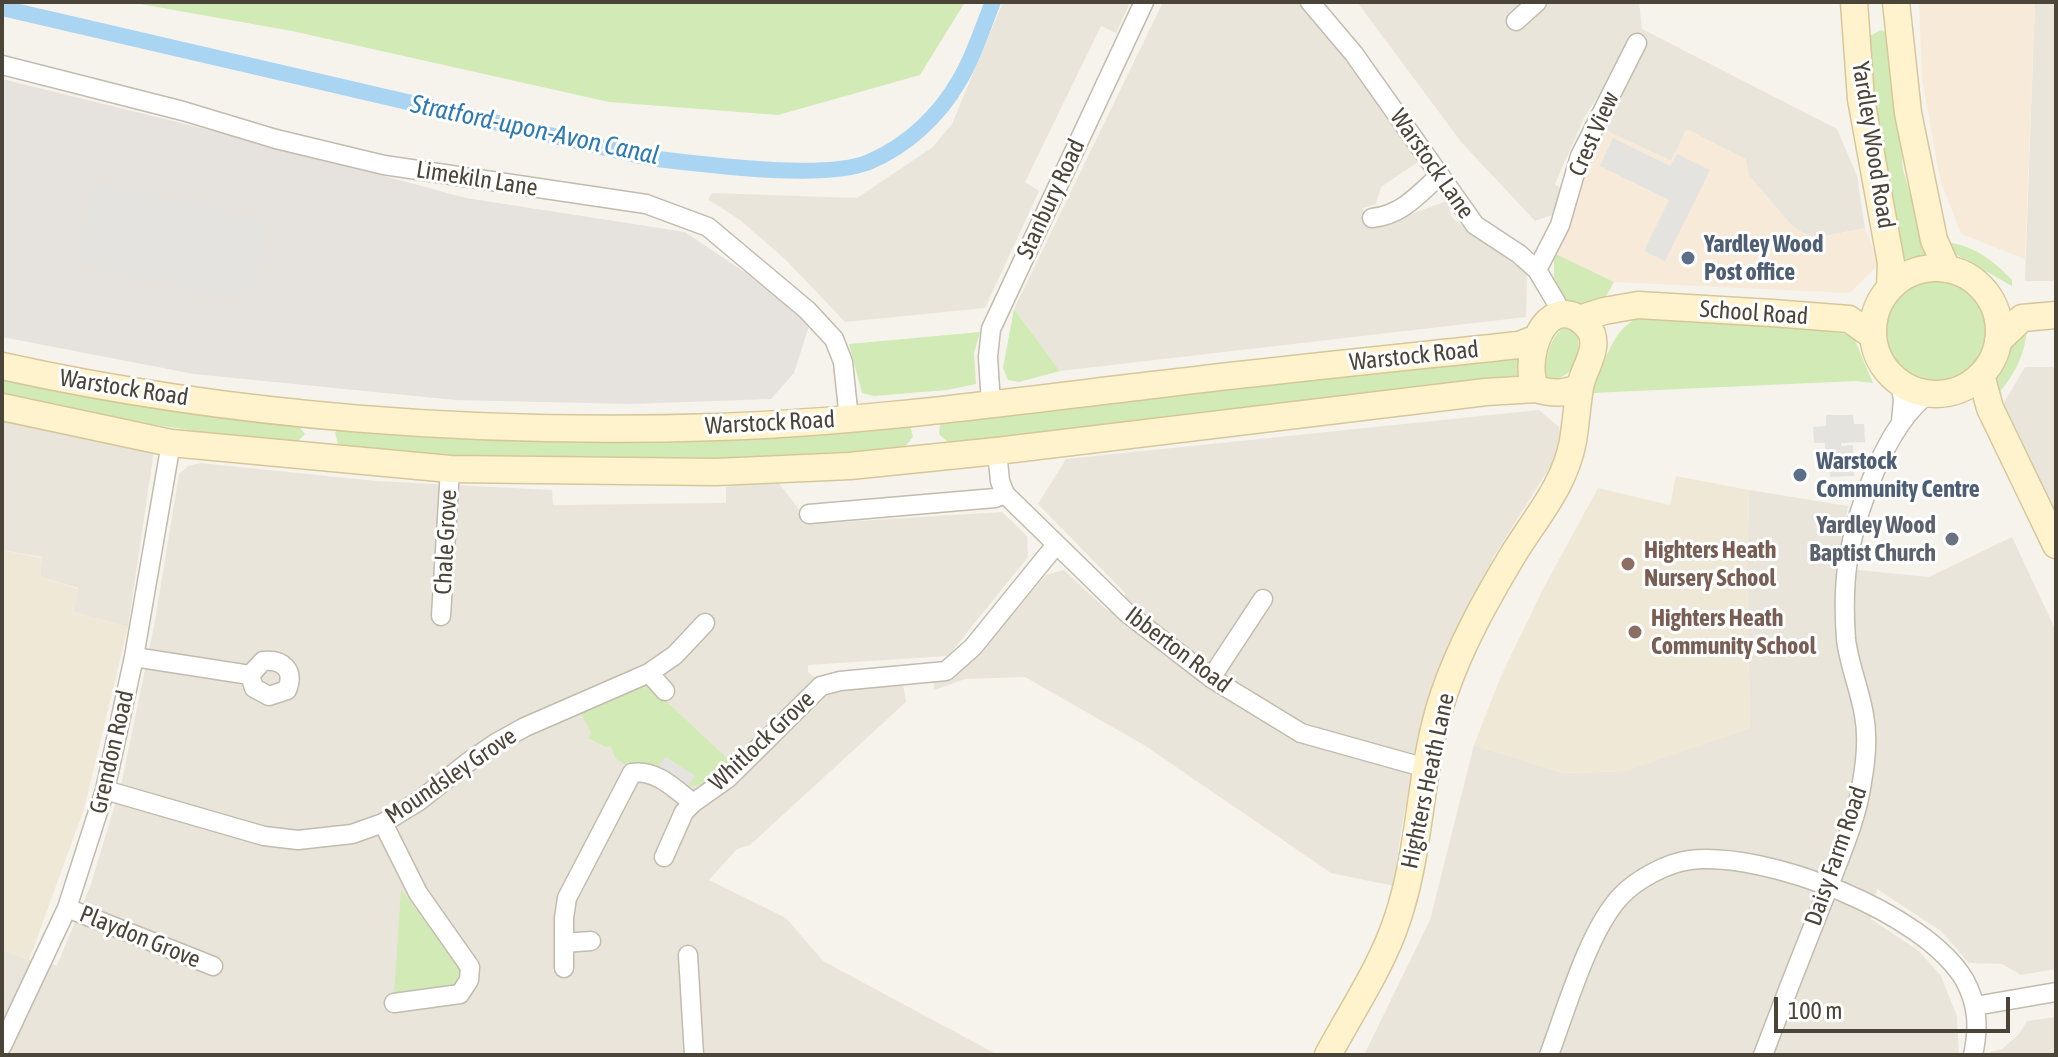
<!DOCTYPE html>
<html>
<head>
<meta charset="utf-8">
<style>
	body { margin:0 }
	#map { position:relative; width:2058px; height:1057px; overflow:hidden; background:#f6f3ec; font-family:"Asap Condensed",sans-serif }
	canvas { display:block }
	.frame { position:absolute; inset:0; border:4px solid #4b4439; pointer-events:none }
	.scale { position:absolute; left:1774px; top:997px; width:236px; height:36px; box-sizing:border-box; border:4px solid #4b4439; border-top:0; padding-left:10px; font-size:24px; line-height:28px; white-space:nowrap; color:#4b4439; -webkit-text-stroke:6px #fff; paint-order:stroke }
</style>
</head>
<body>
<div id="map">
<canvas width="2058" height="1057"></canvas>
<div class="frame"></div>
<div class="scale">100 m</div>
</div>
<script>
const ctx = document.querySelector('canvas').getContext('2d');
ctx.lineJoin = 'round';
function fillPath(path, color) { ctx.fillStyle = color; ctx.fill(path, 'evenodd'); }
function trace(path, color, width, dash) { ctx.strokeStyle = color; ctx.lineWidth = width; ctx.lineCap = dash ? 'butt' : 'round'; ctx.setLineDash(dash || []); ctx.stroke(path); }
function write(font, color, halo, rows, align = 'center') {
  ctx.font = font + ' "Asap Condensed",sans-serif'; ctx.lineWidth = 6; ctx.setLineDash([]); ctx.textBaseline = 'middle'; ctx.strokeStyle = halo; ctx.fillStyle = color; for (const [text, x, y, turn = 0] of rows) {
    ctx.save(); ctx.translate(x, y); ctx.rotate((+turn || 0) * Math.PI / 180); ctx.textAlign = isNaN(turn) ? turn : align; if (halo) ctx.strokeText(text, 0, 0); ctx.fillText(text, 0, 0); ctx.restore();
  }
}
fillPath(new Path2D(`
	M 1003,2 L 1130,2 L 1116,33 L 1101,26 L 1025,182 L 1039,191 L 985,308 L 845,322 L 786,260 L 740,220 L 708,199 L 712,193 L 857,198 L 933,147 L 952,124 Z
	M 1163,2 L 1298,2 L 1333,41 L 1418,162 L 1381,187 L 1376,204 L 1363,208 L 1365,225 L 1391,221 L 1447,201 L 1452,218 L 1527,273 L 1526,317 L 1060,371 L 1014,309 Z
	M 1357,2 L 1639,2 L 1642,29 L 1837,129 L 1857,176 L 1865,228 L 1816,238 L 1805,234 L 1793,227 L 1748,175 L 1745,159 L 1686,130 L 1671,161 L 1605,130 L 1622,94 L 1604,87 L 1584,118 L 1555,184 L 1560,188 L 1558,213 L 1535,221 L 1462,143 Z
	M 2035,2 L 2056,2 L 2056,281 L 2025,281 Z
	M 2025,367 L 2056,367 L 2056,517 L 2003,404 Z
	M 1539,410 L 1559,427 L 1562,448 L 1494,556 L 1430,703 L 1417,743 L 1401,831 L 1394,886 L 1331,873 L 1144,745 L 1025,677 L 965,679 L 934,690 L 934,682 L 949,678 L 964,669 L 1046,575 L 1064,570 L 1109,612 L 1126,594 L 1038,504 L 1066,459 Z
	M 2,417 L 154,451 L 128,627 L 73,612 L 78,588 L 40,577 L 42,557 L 2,550 Z
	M 200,463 L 376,481 L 552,490 L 553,505 L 726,503 L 726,487 L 775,478 L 810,524 L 1002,512 L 1027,536 L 1028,557 L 948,656 L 808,665 L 808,672 L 815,678 L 779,716 L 825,693 L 839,689 L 903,684 L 906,702 L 750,845 L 737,849 L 709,880 L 786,918 L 823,961 L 998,1055 L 2,1055 L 2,949 L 29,960 L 57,965 L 91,884 L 122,781 L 154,626 L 179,474 L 188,466 Z
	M 1749,490 L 1848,506 L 1838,568 L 1929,577 L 2012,537 L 2056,631 L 2056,969 L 2021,975 L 2002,964 L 1969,963 L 1941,931 L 1877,889 L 1871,919 L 1919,951 L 1941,976 L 1957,1016 L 1959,1055 L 1364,1055 L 1430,920 L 1474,745 L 1564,773 L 1624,771 L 1750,728 L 1747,569 Z
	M 2056,1017 L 2056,1055 L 1990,1055 L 1990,1052 L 2002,1049 L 2019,1034 L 2027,1021 Z`), '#eae5da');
fillPath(new Path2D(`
	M 1919,2 L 2035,2 L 2025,259 L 1961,234 L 1940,179 L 1922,79 Z
	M 1687,129 L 1746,159 L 1749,175 L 1793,227 L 1805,234 L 1816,238 L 1865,228 L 1879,264 L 1850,293 L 1614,282 L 1554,253 L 1583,172 L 1605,130 L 1671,161 Z`), '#f7ead8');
fillPath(new Path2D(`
	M 2,79 L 254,141 L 466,198 L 685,232 L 749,275 L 810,323 L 794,373 L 771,399 L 630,404 L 455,400 L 194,374 L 2,337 Z`), '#e6e2dd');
fillPath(new Path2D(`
	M 1676,476 L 1749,490 L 1747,569 L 1750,728 L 1625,771 L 1564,773 L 1474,745 L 1501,676 L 1544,587 L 1598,488 L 1670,505 Z
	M 2,550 L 42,558 L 40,577 L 78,589 L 73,612 L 128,627 L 84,809 L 29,960 L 2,949 Z`), '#efe8d6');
fillPath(new Path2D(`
	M 129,2 L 965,2 L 920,75 L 778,115 L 609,102 L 292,31 Z
	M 1881,30 L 1892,35 L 1903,170 L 1931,262 L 1901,269 L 1897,220 L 1882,162 L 1868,37 Z
	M 1944,242 C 1972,244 1993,260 2012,280 L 2012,286 L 1950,251 Z
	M 1554,253 L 1614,282 L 1605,298 L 1591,308 L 1568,304 L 1554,278 Z
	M1885 331a51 51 0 1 1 102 0a51 51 0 1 1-102 0Z
	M 1014,309 L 1060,371 L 1019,382 L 1008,380 L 1003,368 Z
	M 1683,318 L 1825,326 L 1854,338 L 1873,383 L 1856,381 L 1592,393 C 1601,372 1613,325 1638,319 C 1651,315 1669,318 1683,318 Z
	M 1565,327 L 1577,332 C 1582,354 1576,377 1551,380 L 1544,374 C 1547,357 1549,337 1565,327 Z
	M 2027,327 C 2025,357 2014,375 1995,398 C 1989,380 2011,337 2027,327 Z
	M 980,332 L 974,353 L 976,384 L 947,390 L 874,396 L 862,393 L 849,344 Z
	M 1524,352 L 1525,382 L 950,444 L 939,434 L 941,419 Z
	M 2,377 L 297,424 L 305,434 L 296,443 L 240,438 L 36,406 L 2,399 Z
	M 340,425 L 910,426 L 913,437 L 902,450 L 712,463 L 445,456 L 339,448 L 335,433 Z
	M 643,684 L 651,687 L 731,762 C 718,773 706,788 688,786 L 695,776 L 666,757 L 658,767 L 647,763 L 629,767 L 615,758 L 611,746 L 606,747 L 588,738 L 591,733 L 579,709 Z
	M 401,889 L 461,970 L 452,990 L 394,994 Z`), '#d2eab5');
fillPath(new Path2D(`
	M 1613,138 L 1670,166 L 1677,154 L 1710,170 L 1665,261 L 1644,251 L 1669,200 L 1600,166 Z
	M 95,183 L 268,221 L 249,301 L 77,263 Z
	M 1826,415 L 1853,415 L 1854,424 L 1864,424 L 1865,442 L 1841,443 L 1841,446 L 1853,445 L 1854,476 L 1830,477 L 1829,454 L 1825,454 L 1825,443 L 1814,443 L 1813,427 L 1826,426 Z
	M 665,757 L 695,776 L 688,786 L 658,767 Z`), '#e5e3e0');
trace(new Path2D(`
	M 2,8 L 649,158 C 701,164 824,181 869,162 C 907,146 939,116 959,81 C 974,57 982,28 993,2`), '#a9d4f2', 16);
const street = new Path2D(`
	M 1310,2 L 1354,54 L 1475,225 L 1519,254 L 1537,270 L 1556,302 L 1560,315
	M 1516,21 L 1537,2
	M 2,65 L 183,111 L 276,139 L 384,165 L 646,204 L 708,227 L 807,310 L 834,339 L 843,362 L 849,419
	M 1372,218 C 1402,215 1419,194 1440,175
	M 1537,270 L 1560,225 L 1580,156 L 1637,43
	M 1900,383 L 1903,400 L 1901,422
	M 991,404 L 988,357 L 991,329 L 1144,2
	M 997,451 L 1000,481 L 1005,494 L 1127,613 L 1211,678 L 1301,733 L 1426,768
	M 809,514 L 995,498 L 1005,494
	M 441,616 L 450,469
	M 134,657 L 250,675 L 263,661 C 283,659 295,670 287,690 L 269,696 L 254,688 L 250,675
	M 649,673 L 665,691
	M 1211,678 L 1263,599
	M 105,790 L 264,836 L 298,840 L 352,834 L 383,823 L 419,801 L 467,763 L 496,743 L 525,727 L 649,673 L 675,655 L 705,623
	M 383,823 L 418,893 L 470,967 L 469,980 L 460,994 L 394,1003
	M 664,857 L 684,812 L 693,803
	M 67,908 L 213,966
	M 564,943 L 591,941
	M 688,955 L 694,1055
	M 564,968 L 564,918 L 567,898 L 632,773 C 656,769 675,789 693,803 L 727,779 L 821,686 L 840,681 L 946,671 L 973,647 L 1055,546
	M 1975,1006 L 2056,992
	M 2,1046 L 67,908 L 105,790 L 134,657 L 171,443
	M 1549,1055 C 1566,1010 1589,929 1621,896 C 1637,879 1667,863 1690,860 C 1767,851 1923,912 1964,979 C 1978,1004 1979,1028 1973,1055
	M 1763,1055 C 1784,1000 1805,946 1827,891 C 1840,856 1857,819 1862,782 C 1866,760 1868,736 1864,715 C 1860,690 1849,665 1846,639 C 1844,612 1844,586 1848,560 C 1857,508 1886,426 1928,394`);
const secondary = new Path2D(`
	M 1854,2 L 1861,99 L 1891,263 L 1890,288
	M 1896,2 L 1908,113 L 1934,240 L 1947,269
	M1873 331a63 63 0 1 1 126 0a63 63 0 1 1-126 0Z
	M 1579,319 L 1604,311 L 1638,305 L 1772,313 L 1849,319 L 1873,336
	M 1998,341 L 2022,318 L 2056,315
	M 2,366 C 232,417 483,435 718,427 C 864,422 1008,402 1153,385 C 1275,370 1397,358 1519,345 L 1537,338
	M 1981,375 L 1990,408 L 2056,545
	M 2,407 L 171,443 L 450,469 L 716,472 L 850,466 L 997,451 L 1486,392 L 1536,389
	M 1328,1055 C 1351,1012 1382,966 1397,920 C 1422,847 1419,767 1444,694 C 1461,644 1487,598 1514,553 C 1537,516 1565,485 1573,441 C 1576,423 1577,405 1580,387 C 1583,370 1598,352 1592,334 C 1589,327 1582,320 1576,317 C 1539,300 1523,366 1536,389 C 1553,394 1564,394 1580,387`);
trace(street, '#c2bbae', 21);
trace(secondary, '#d6c79b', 29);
trace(street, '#fff', 18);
trace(secondary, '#fff3cd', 26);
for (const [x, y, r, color] of [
	[1688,258,8,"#5c6f8a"],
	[1800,475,8,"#5c6f8a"],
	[1952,539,8,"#6b7280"],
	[1628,564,8,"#8d6e63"],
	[1635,632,8,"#8d6e63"]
]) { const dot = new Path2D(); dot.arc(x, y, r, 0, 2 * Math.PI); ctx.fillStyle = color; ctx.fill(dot); trace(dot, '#fff', 3); }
write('24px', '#4b4439', '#fff', [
	["Crest View",1594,134,-66],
	["Yardley Wood Road",1873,145,81],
	["Warstock Lane",1432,164,55],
	["Limekiln Lane",477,179,9],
	["Stanbury Road",1051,199,-65],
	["School Road",1754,313,4],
	["Warstock Road",1414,356,-6],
	["Warstock Road",124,388,9],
	["Warstock Road",770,423,-3],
	["Chale Grove",446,542,-87],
	["Ibberton Road",1178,650,37],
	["Whitlock Grove",762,741,-43],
	["Grendon Road",112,752,-77],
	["Moundsley Grove",451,776,-34],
	["Highters Heath Lane",1428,781,-78],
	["Daisy Farm Road",1836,856,-71],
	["Playdon Grove",140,937,22]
]);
write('bold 24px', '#4e5e75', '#fff', [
	["Yardley Wood",1704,244],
	["Post office",1704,272],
	["Warstock",1816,461],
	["Community Centre",1816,489]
], 'left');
write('bold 24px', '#5b616d', '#fff', [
	["Yardley Wood",1936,525],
	["Baptist Church",1936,553]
], 'right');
write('bold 24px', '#785e54', '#fff', [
	["Highters Heath",1644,550],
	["Nursery School",1644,578],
	["Highters Heath",1651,618],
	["Community School",1651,646]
], 'left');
write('italic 26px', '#2e7ab2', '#fff', [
	["Stratford-upon-Avon Canal",535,130,12]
]);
</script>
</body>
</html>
